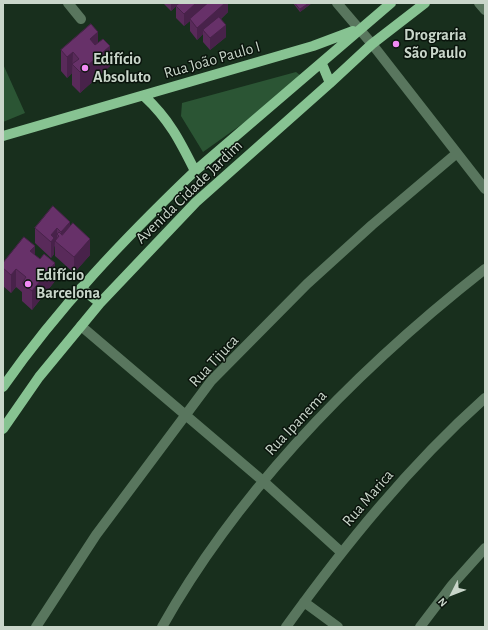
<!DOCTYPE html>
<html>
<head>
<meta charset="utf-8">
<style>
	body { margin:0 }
	#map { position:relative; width:488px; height:630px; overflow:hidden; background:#182f1d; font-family:"Alegreya Sans",sans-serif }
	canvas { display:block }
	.frame { position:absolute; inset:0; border:4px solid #c9d6ca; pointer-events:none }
	.north { position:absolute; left:432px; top:574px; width:40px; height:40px; -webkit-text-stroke:3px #0a140c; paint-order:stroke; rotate:228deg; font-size:11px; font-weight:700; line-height:16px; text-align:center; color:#c9d6ca }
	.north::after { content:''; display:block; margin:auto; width:14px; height:18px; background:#c9d6ca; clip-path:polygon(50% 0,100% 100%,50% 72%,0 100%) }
</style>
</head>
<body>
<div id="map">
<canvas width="488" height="630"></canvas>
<div class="frame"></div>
<div class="north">N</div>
</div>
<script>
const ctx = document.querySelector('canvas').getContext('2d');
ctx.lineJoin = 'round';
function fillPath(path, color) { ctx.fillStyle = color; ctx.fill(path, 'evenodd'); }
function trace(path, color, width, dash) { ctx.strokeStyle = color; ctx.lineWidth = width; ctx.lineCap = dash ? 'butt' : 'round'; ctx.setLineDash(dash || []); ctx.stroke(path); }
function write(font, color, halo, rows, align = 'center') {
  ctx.font = font + ' "Alegreya Sans",sans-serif'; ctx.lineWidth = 3; ctx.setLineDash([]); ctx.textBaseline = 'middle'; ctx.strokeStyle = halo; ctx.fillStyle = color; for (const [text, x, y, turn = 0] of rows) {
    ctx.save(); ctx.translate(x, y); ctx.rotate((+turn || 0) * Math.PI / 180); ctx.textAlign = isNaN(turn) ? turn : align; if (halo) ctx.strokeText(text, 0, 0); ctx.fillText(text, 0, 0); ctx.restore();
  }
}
fillPath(new Path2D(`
	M 3,64 L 25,113 L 3,122 Z
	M 296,72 L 300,75 L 301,82 L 203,152 L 181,116 L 182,103 Z`), '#2b5534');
trace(new Path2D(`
	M 68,3 L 81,19
	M 337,3 L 372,44 L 485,189
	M 479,3 L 485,10
	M 81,326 L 263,481 L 341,552
	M 304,602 L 338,627
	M 36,627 L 96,535 L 211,381 L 307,284 L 372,225 L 457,153
	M 162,627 C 241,487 359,368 485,269
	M 286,627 C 345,545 409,466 485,398
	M 420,627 L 452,585 L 485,548`), '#59765e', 10);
trace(new Path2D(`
	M 322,64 L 330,83
	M 144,96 C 169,119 180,141 195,171
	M 3,136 L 313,46 L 353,31
	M 81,288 L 100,303
	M 3,387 C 58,308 125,238 195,171 L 391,3
	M 3,429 L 39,377 L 100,303 L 196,202 L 330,83 L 372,44 L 425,3`), '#87c392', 10);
fillPath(new Path2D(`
	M 163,3 L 228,3 L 228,12 L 221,19 L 226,37 L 210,50 L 203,42 L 203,34 L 197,40 L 190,31 L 190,21 L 184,26 L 176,18 L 176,6 L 171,11 Z
	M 293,3 L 312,3 L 300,12 Z
	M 98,43 L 110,66 L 80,93 L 72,85 L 72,73 L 67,78 L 61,71 L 61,50 Z
	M 70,226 L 90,255 L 74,273 L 55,256 L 55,246 L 54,247 L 54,254 L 51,258 L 35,243 L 35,228 Z
	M 35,255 L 55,281 L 32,310 L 22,301 L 22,292 L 16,287 L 11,293 L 3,286 L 3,263 Z`), '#592a5a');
fillPath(new Path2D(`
	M 171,3 L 180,3 L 171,11 Z
	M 196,3 L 210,3 L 190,19 L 190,21 L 184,26 L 184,14 Z
	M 225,3 L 228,3 L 228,12 L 205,33 L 203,30 L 203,34 L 197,40 L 197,28 Z
	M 309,3 L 312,3 L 300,12 L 300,9 Z
	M 226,25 L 226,37 L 210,50 L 210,38 Z
	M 98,32 L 98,52 L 90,39 Z
	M 110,46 L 110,66 L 80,93 L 80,72 Z
	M 73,52 L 72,73 L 67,78 L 67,57 Z
	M 70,222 L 70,237 L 61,247 L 61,232 Z
	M 57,228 L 57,242 L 55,241 L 54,254 L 51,258 L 51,235 Z
	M 90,239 L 90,255 L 74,273 L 74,257 Z
	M 35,246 L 35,264 L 30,251 Z
	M 55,263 L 55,281 L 32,310 L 32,291 Z
	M 16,269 L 16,287 L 11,293 L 11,275 Z`), '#48224a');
const building = new Path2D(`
	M 180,3 L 196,3 L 184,14 L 176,6 Z
	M 208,3 L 225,3 L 197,28 L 190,19 Z
	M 295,3 L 309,3 L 300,9 Z
	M 219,17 L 226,25 L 210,38 L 203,30 Z
	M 91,24 L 98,32 L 90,39 L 95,45 L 103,39 L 110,46 L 80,72 L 72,64 L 79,59 L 73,52 L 67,57 L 61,50 Z
	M 53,206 L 70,222 L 61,232 L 57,228 L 51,235 L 54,238 L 51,242 L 35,228 Z
	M 73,223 L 90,239 L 74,257 L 55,241 L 59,236 L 57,234 L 59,232 L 62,235 Z
	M 24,237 L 35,246 L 30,251 L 40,259 L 44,254 L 55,263 L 32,291 L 22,283 L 26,277 L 16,269 L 11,275 L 3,268 L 3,263 Z`);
fillPath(building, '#673169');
trace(building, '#48224a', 1);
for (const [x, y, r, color] of [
	[396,44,4,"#f18af4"],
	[85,68,4,"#f18af4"],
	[28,284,4,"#f18af4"]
]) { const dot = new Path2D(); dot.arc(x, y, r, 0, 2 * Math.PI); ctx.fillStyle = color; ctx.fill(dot); trace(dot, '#0a140c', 1.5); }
write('bold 16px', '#c9d6ca', '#0a140c', [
	["Drograria",404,35],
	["São Paulo",404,53],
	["Edifício",93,59],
	["Absoluto",93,77],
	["Edifício",36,275],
	["Barcelona",36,293]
], 'left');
write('16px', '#c9d6ca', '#0a140c', [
	["Rua João Paulo I",212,60,-16],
	["Avenida Cidade Jardim",189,192,-44],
	["Rua Tijuca",214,361,-47],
	["Rua Ipanema",296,423,-47],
	["Rua Marica",368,498,-49]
]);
</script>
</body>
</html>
